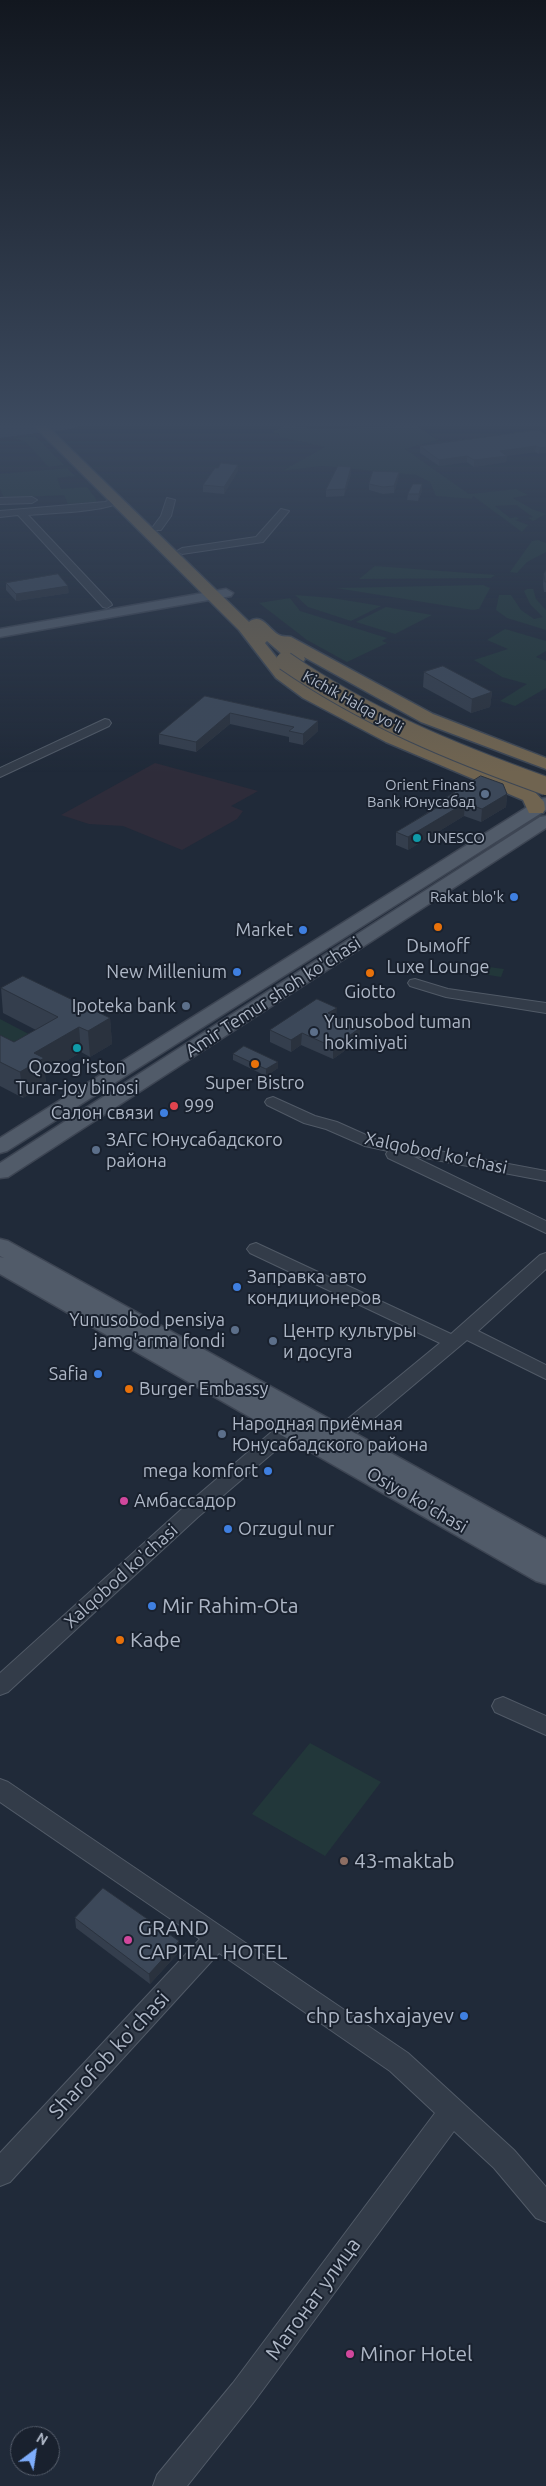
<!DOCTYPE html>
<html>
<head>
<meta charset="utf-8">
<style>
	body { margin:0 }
	#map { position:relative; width:546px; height:2486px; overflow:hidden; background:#202a39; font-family:Ubuntu,sans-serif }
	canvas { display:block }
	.north { position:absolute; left:10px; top:2426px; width:50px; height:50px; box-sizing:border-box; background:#19212e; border:1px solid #555d6b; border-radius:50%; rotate:31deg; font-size:14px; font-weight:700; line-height:20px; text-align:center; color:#aeb7c6 }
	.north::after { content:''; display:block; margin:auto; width:18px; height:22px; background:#7eadfb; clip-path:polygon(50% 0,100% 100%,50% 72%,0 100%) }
</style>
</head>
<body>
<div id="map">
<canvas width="546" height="2486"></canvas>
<div class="north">N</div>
</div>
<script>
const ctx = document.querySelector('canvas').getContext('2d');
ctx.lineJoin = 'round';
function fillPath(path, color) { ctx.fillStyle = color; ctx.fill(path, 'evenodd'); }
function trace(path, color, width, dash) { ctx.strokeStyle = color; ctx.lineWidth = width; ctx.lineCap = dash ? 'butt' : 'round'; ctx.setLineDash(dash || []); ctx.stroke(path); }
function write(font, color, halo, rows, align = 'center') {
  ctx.font = font + ' Ubuntu,sans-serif'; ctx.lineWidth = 4; ctx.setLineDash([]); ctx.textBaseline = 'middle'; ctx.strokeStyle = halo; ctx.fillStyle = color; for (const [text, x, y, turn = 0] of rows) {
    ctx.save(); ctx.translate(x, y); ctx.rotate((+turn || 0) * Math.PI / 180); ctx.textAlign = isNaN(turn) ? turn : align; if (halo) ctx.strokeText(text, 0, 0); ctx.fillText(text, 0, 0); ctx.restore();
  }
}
fillPath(new Path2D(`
	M 155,763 L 258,791 L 231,806 L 243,811 L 237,819 L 182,850 L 123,826 L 89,824 L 61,815 Z`), '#2e2c3a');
fillPath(new Path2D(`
	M 286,425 L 318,429 L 427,425 L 417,426 L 438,440 L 405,449 L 469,494 L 516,489 L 528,495 L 513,498 L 532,509 L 546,514 L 533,521 L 528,518 L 533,517 L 516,505 L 495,506 L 510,518 L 517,517 L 519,519 L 515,520 L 528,525 L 522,532 L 473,496 L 472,499 L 436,496 L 430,482 L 416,475 L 322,466 L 282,471 L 325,447 L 280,437 L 278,433 L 272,432 Z
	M 35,436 L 64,465 L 49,467 L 24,441 L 13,438 Z
	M 67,468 L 75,476 L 57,478 L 61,489 L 87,487 L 97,500 L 96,502 L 68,504 L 64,495 L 4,498 L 0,489 L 0,474 Z
	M 538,540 L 546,543 L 546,552 L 527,562 L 517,573 L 510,572 L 532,541 Z
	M 375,566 L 495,575 L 491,578 L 359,579 Z
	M 483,585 L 490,588 L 479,609 L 473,610 L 336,588 Z
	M 527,589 L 533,589 L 536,599 L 546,610 L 546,630 L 507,618 L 496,610 L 499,595 L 511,595 L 521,610 L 534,619 L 543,617 L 530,604 L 524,591 Z
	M 295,595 L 332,598 L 381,606 L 351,621 L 308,607 Z
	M 290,598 L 300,611 L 387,638 L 382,641 L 387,643 L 347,662 L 307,640 L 259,603 Z
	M 386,607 L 432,615 L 395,634 L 356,622 Z
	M 505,629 L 546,641 L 546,651 L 536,657 L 546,661 L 546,688 L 515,706 L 500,701 L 527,684 L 502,677 L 474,660 L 508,649 L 487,640 Z
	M 474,965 L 504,969 L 501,977 L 470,972 Z
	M 0,1019 L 42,1041 L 0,1049 Z
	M 310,1743 L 381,1782 L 325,1856 L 252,1814 Z`), '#22373a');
fillPath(new Path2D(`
	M 0,425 L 81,425 L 71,429 L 0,438 Z`), '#324561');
const minor = new Path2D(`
	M 0,498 L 32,497 L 37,500 L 32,503 L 0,504 Z
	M 116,498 L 121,501 C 109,512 47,513 28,515 L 111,603 L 112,605 L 107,608 L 103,607 L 18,515 L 0,517 L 0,511 L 105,502 Z
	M 167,498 L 175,500 L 171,516 L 161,530 L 153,530 L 152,528 L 161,516 Z
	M 281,509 L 289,511 L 263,542 L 182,554 L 177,551 L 182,548 L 256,537 Z
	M 105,719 L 109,720 L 111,723 L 109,726 L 0,777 L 0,768 Z
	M 415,979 L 448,989 L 546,1003 L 546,1013 L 446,997 L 410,986 L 408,983 L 410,980 Z
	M 273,1097 L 315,1116 L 337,1122 L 375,1139 L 546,1171 L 546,1181 L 410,1155 L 546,1221 L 546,1233 L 388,1158 L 386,1154 L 388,1151 L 365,1146 L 326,1129 L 304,1123 L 267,1105 L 265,1102 L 267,1099 Z
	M 256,1243 L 451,1334 L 540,1255 L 546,1253 L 546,1269 L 478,1331 L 546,1365 L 546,1379 L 467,1340 L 347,1441 L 340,1443 L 333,1441 L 330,1436 L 333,1431 L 440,1343 L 250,1253 L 247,1249 L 250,1245 Z
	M 289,1421 L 296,1423 L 299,1428 L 296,1433 L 198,1517 L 8,1692 L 0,1695 L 0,1673 L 184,1507 L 282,1423 Z
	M 503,1697 L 546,1716 L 546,1735 L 495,1712 L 492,1706 L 495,1700 Z
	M 0,1779 L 8,1782 L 408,2053 L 514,2150 L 546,2187 L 546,2222 L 536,2218 L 494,2168 L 454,2131 L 253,2403 L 187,2486 L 153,2486 L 157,2475 L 233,2383 L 435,2113 L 390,2071 L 219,1953 L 10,2182 L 0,2186 L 0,2153 L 200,1939 L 0,1802 Z`);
const major = new Path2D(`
	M 226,589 L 233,593 L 231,596 L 0,637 L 0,629 Z
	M 546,798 L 546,810 L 7,1151 L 0,1153 L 0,1138 L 540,799 Z
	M 546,816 L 546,828 L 8,1177 L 0,1178 L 0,1163 L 540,817 Z
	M 0,1239 L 8,1241 L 546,1539 L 546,1561 L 544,1560 L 546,1561 L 546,1584 L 536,1581 L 0,1274 L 0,1257 L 4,1258 L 0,1256 Z`);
const highway = new Path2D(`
	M 33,425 L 46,425 L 249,622 C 262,612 269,630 279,635 C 282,637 287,636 291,637 L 433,714 L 546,758 L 546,769 L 421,722 L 304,657 L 305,659 L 303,662 L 291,662 L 267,641 L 265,643 L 288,672 L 315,690 L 398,734 L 535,792 L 544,802 L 545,809 L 543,813 L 529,813 L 523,800 L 386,742 L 303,698 L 276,678 L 239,630 Z`);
trace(minor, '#515a67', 2);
trace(major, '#3d4553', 3);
trace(highway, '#3e4754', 3);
fillPath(minor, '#333c49');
fillPath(major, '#515b69');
fillPath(highway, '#706450');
const highwayBridgeFar1 = new Path2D(`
	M 285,661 L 287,662`);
const highwayBridge = new Path2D(`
	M 285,661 C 366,717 454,753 546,786`);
trace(highwayBridgeFar1, '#3e4754', 16, []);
trace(highwayBridge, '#3e4754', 20, []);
trace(highwayBridgeFar1, '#706450', 14);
trace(highwayBridge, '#706450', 18);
fillPath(new Path2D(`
	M 546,435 L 539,454 L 535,452 L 507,456 L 506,462 L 474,467 L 467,462 L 439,466 L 420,453 L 420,446 Z
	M 351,467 L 351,474 L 344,496 L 326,497 L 326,490 Z
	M 218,468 L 238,471 L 224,494 L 203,492 L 203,485 Z
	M 399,472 L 398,479 L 394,493 L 383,494 L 369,490 L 369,484 Z
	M 422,484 L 422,491 L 418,501 L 407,500 L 408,494 Z
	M 546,570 L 546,592 L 544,592 L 543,584 L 544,574 Z
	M 6,583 L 69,593 L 16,601 L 6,590 Z
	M 424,672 L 492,692 L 490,707 L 471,713 L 423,687 Z
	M 205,696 L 318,721 L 318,731 L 303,745 L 289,742 L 289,737 L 230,724 L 196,752 L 159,744 L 159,734 Z
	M 507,794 L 506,807 L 481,822 L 464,816 L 408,850 L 396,845 L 396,832 L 438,806 L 439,802 Z
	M 1,988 L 110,1018 L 112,1044 L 90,1057 L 81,1052 L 45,1074 L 46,1084 L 23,1098 L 0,1086 L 0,1035 L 14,1042 L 36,1030 L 3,1013 Z
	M 336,1017 L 360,1040 L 333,1059 L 301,1045 L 291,1052 L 270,1042 L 270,1030 Z
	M 233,1054 L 278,1068 L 266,1076 L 233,1060 Z
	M 75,1918 L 179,1941 L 180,1951 L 150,1984 L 76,1928 Z`), '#343e4d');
fillPath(new Path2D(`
	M 536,446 L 535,452 L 507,456 L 506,462 L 474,467 L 474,460 L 500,451 Z
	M 546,447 L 546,453 L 539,454 L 540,448 Z
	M 467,456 L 467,462 L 439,466 L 439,460 Z
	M 238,465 L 238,471 L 224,494 L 224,487 Z
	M 351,467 L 351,474 L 344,496 L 345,489 Z
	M 399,472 L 398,479 L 394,493 L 394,486 Z
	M 422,484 L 422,491 L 418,501 L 419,494 Z
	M 68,586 L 69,593 L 16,601 L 16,594 Z
	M 492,692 L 490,707 L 471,713 L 472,699 Z
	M 230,713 L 230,724 L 196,752 L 196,742 Z
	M 318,721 L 318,731 L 303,745 L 303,734 Z
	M 507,794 L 506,807 L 481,822 L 482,809 Z
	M 465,803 L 464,816 L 408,850 L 408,837 Z
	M 337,1008 L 336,1019 L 328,1013 Z
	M 110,1018 L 112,1044 L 90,1057 L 88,1031 Z
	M 79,1027 L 81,1052 L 45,1074 L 46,1084 L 23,1098 L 20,1072 L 34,1053 Z
	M 360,1028 L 360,1040 L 333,1059 L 333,1047 Z
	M 302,1033 L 301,1045 L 291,1052 L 291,1040 Z
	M 278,1062 L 278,1068 L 266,1076 L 266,1069 Z
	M 179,1941 L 180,1951 L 150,1984 L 149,1974 Z`), '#2a323e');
const building = new Path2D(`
	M 539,430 L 546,435 L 546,447 L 540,448 L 536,446 L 500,451 L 507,456 L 474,460 L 467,456 L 439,460 L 420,446 Z
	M 221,463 L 238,465 L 224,487 L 203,485 L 215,468 L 218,468 Z
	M 338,466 L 351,467 L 345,489 L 326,490 Z
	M 373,471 L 399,472 L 394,486 L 383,487 L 369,484 Z
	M 413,484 L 422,484 L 419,494 L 408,494 Z
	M 546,570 L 546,582 L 545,582 L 544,574 Z
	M 58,574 L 68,586 L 16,594 L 6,583 Z
	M 443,666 L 492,692 L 472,699 L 424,672 Z
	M 205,696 L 318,721 L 303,734 L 289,731 L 294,727 L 230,713 L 196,742 L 159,734 Z
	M 481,776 L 503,784 L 507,794 L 482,809 L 465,803 L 408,837 L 396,832 L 443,804 L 439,802 Z
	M 23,976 L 110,1018 L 88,1031 L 79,1027 L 34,1053 L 44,1058 L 20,1072 L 0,1062 L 0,1035 L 14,1042 L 58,1017 L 1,988 Z
	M 317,999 L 337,1008 L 328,1013 L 360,1028 L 333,1047 L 302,1033 L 291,1040 L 270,1030 Z
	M 244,1046 L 278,1062 L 266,1069 L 233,1054 Z
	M 103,1888 L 179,1941 L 149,1974 L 75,1918 Z`);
fillPath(building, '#3c4859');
trace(building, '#2a323e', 1);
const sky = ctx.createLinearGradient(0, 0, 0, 773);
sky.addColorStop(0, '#12171f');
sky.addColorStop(0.55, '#3c4a5f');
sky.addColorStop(1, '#3c4a5f00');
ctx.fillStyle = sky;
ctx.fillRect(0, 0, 546, 773);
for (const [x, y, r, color] of [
	[485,794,5,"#5c6f8a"],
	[417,838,5,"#0f9aa8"],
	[514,897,5,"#3f7fe0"],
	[438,927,5,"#e8710a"],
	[303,930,5,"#3f7fe0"],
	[237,972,5,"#3f7fe0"],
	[370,973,5,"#e8710a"],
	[186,1006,5,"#5c6f8a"],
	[314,1032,5,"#5c6f8a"],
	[77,1048,5,"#0f9aa8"],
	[255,1064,5,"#e8710a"],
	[174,1106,5,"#e0444e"],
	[164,1113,5,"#3f7fe0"],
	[96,1150,5,"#5c6f8a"],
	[237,1287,5,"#3f7fe0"],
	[235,1330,5,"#5c6f8a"],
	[273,1341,5,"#5c6f8a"],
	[98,1374,5,"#3f7fe0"],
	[129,1389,5,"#e8710a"],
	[222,1434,5,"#5c6f8a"],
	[268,1471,5,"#3f7fe0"],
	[124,1501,5,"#d1479c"],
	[228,1529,5,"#3f7fe0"],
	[152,1606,5,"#3f7fe0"],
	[120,1640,5,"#e8710a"],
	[344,1861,5,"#8d6e63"],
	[128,1940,5,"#d1479c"],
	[464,2016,5,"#3f7fe0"],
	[350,2354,5,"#d1479c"]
]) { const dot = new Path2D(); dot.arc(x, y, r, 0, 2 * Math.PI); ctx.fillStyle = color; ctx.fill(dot); trace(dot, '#19212e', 2); }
write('15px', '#aeb7c6', '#19212e', [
	["Kichik Halqa yo'li",353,702,29]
]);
write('15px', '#aeb7c6', '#19212e', [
	["Orient Finans",475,785],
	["Bank Юнусабад",475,802],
	["UNESCO",427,838,"left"],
	["Rakat blo'k",504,897]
], 'right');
write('18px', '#aeb7c6', '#19212e', [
	["Market",293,930,"right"],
	["Dымоff",438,946,"center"],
	["Luxe Lounge",438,967,"center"],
	["New Millenium",227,972,"right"],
	["Giotto",370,992,"center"],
	["Ipoteka bank",176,1006,"right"],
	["Yunusobod tuman",324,1022],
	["hokimiyati",324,1043],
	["Qozog'iston",77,1067,"center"],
	["Turar-joy binosi",77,1088,"center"],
	["Super Bistro",255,1083,"center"],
	["999",184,1106],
	["Салон связи",154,1113,"right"],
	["ЗАГС Юнусабадского",106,1140],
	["района",106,1161],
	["Заправка авто",247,1277],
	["кондиционеров",247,1298],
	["Yunusobod pensiya",225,1320,"right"],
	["jamg'arma fondi",225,1341,"right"],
	["Центр культуры",283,1331],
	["и досуга",283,1352],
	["Safia",88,1374,"right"],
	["Burger Embassy",139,1389],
	["Народная приёмная",232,1424],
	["Юнусабадского района",232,1445],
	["mega komfort",258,1471,"right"],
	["Амбассадор",134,1501],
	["Orzugul nur",238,1529]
], 'left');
write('18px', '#aeb7c6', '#19212e', [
	["Amir Temur shoh ko'chasi",273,997,-33],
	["Xalqobod ko'chasi",436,1153,12],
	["Osiyo ko'chasi",417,1500,30],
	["Xalqobod ko'chasi",121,1576,-42]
]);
write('21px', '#aeb7c6', '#19212e', [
	["Mir Rahim-Ota",162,1606],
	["Кафе",130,1640],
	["43-maktab",354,1861],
	["GRAND",138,1928],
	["CAPITAL HOTEL",138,1952],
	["chp tashxajayev",454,2016,"right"],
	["Minor Hotel",360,2354]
], 'left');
write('21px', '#aeb7c6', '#19212e', [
	["Sharofob ko'chasi",109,2055,-47],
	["Матонат улица",313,2299,-54]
]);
</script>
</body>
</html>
